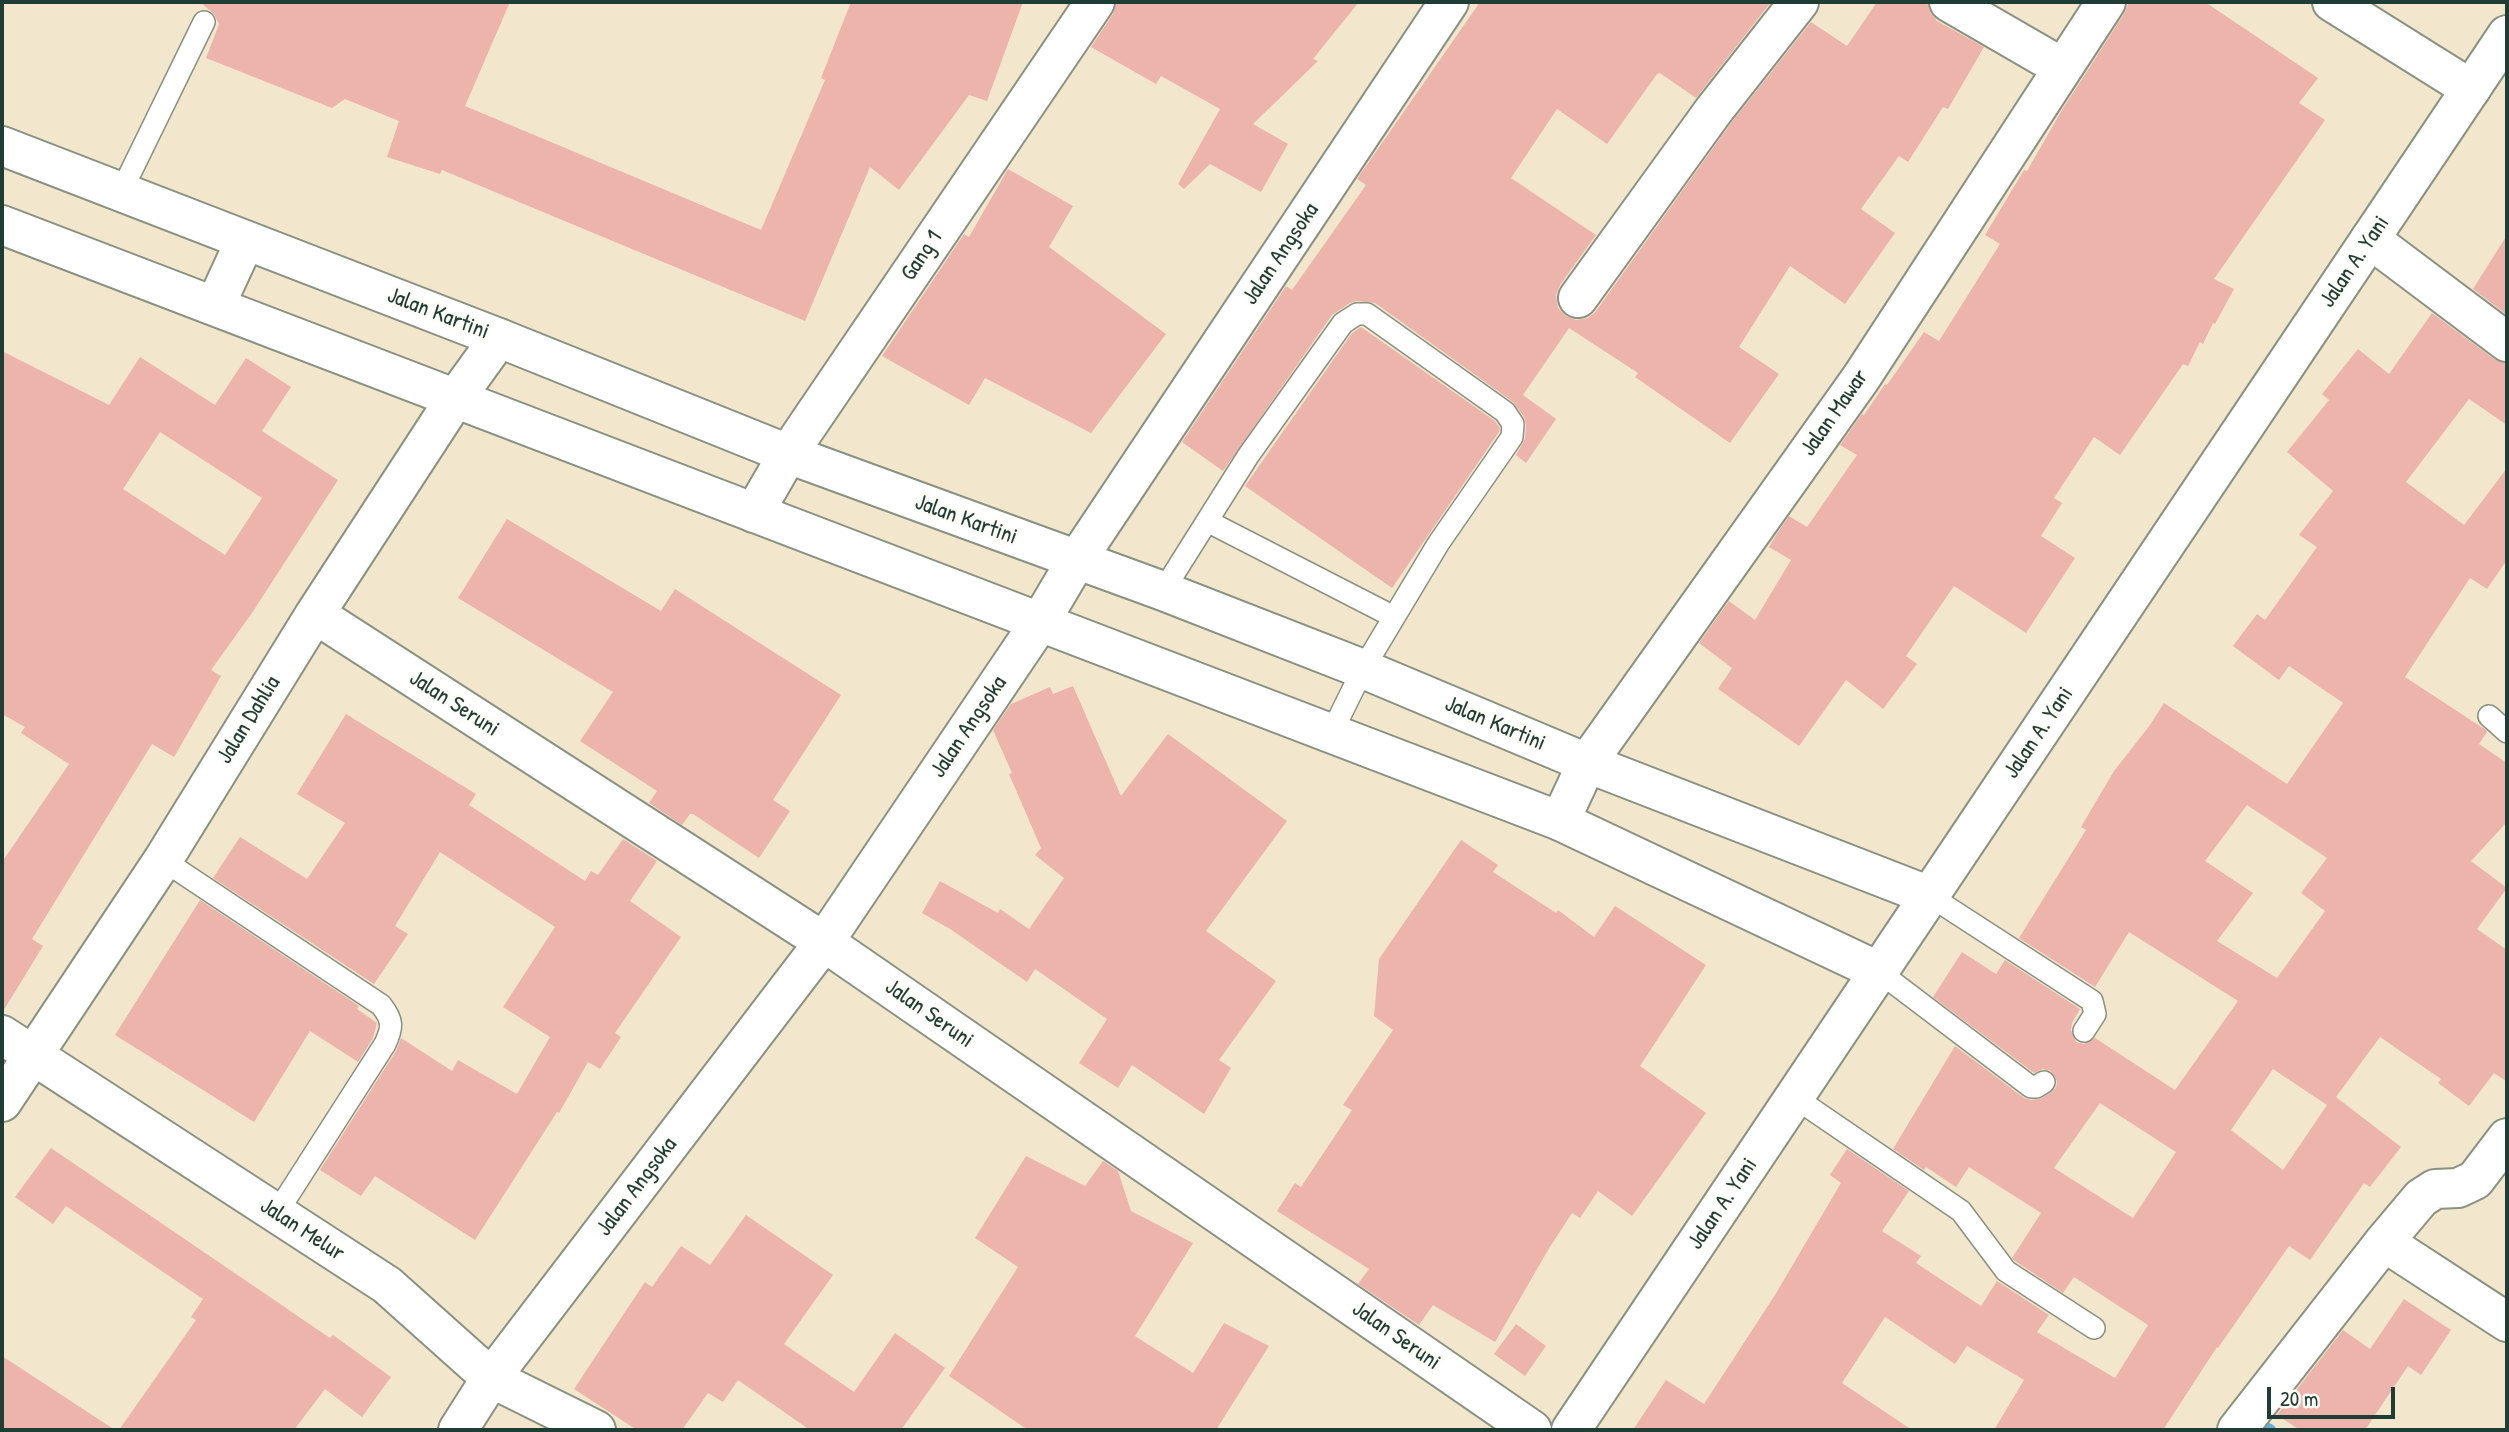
<!DOCTYPE html>
<html>
<head>
<meta charset="utf-8">
<style>
	body { margin:0 }
	#map { position:relative; width:2509px; height:1432px; overflow:hidden; background:#f2e7cd; font-family:"Patrick Hand",sans-serif }
	canvas { display:block }
	.frame { position:absolute; inset:0; border:4px solid #1f3d34; pointer-events:none }
	.scale { position:absolute; left:2267px; top:1387px; width:128px; height:32px; box-sizing:border-box; border:4px solid #1f3d34; border-top:0; padding-left:9px; font-size:21px; line-height:24px; white-space:nowrap; color:#1f3d34; -webkit-text-stroke:5px #fdfcf7; paint-order:stroke }
</style>
</head>
<body>
<div id="map">
<canvas width="2509" height="1432"></canvas>
<div class="frame"></div>
<div class="scale">20 m</div>
</div>
<script>
const ctx = document.querySelector('canvas').getContext('2d');
ctx.lineJoin = 'round';
function trace(path, color, width, dash) { ctx.strokeStyle = color; ctx.lineWidth = width; ctx.lineCap = dash ? 'butt' : 'round'; ctx.setLineDash(dash || []); ctx.stroke(path); }
function fillPath(path, color) { ctx.fillStyle = color; ctx.fill(path, 'evenodd'); }
function write(font, color, halo, rows, align = 'center') {
  ctx.font = font + ' "Patrick Hand",sans-serif'; ctx.lineWidth = 5; ctx.setLineDash([]); ctx.textBaseline = 'middle'; ctx.strokeStyle = halo; ctx.fillStyle = color; for (const [text, x, y, turn = 0] of rows) {
    ctx.save(); ctx.translate(x, y); ctx.rotate((+turn || 0) * Math.PI / 180); ctx.textAlign = isNaN(turn) ? turn : align; if (halo) ctx.strokeText(text, 0, 0); ctx.fillText(text, 0, 0); ctx.restore();
  }
}
trace(new Path2D(`
	M 2266,1428 L 2270,1430`), '#66afdd', 12);
fillPath(new Path2D(`
	M 200,2 L 510,2 L 465,106 L 761,230 L 825,80 L 821,78 L 851,2 L 1023,2 L 987,101 L 969,95 L 899,190 L 870,167 L 805,321 L 442,170 L 440,174 L 387,157 L 399,121 L 345,99 L 332,108 L 206,58 L 219,24 L 214,14 Z
	M 1117,2 L 1359,2 L 1313,59 L 1318,61 L 1253,124 L 1288,144 L 1261,192 L 1210,164 L 1184,189 L 1178,184 L 1220,109 L 1161,76 L 1156,84 L 1091,47 L 1113,14 Z
	M 1480,2 L 1771,2 L 1696,98 L 1660,73 L 1657,74 L 1607,144 L 1557,109 L 1511,178 L 1596,235 L 1560,285 L 1556,295 L 1558,308 L 1566,316 L 1576,320 L 1588,318 L 1596,311 L 1731,123 L 1811,22 L 1847,46 L 1877,2 L 1927,2 L 1930,12 L 1937,21 L 1984,47 L 1948,109 L 1943,107 L 1908,162 L 1899,156 L 1861,209 L 1895,233 L 1845,304 L 1790,266 L 1739,347 L 1779,374 L 1730,443 L 1635,377 L 1638,373 L 1569,328 L 1523,395 L 1556,419 L 1526,463 L 1516,455 L 1525,439 L 1526,425 L 1524,417 L 1513,402 L 1375,303 L 1357,301 L 1350,303 L 1332,315 L 1223,471 L 1182,442 L 1286,286 L 1292,290 L 1366,185 L 1357,179 Z
	M 2129,2 L 2205,2 L 2318,78 L 2299,103 L 2325,120 L 2214,279 L 2234,289 L 2215,324 L 2213,323 L 2203,344 L 2200,342 L 2188,366 L 2183,364 L 2120,455 L 2094,437 L 2054,498 L 2062,503 L 2041,536 L 2075,558 L 2026,633 L 1954,586 L 1906,656 L 1917,664 L 1883,709 L 1846,680 L 1799,746 L 1718,689 L 1732,668 L 1699,643 L 1729,601 L 1755,620 L 1791,560 L 1769,547 L 1776,535 L 1789,516 L 1807,527 L 1857,455 L 1840,445 L 1862,414 L 1864,415 L 1885,384 L 1887,385 L 1924,332 L 1939,341 L 2000,244 L 1985,235 L 2024,170 L 2027,171 L 2062,110 L 2124,14 Z
	M 1008,169 L 1073,206 L 1049,247 L 1166,334 L 1091,433 L 985,378 L 969,405 L 882,356 L 964,234 L 969,237 Z
	M 2507,235 L 2507,315 L 2473,289 Z
	M 2432,313 L 2494,359 L 2507,363 L 2507,425 L 2469,399 L 2406,482 L 2464,525 L 2507,468 L 2507,560 L 2487,589 L 2470,578 L 2405,677 L 2486,730 L 2487,732 L 2479,744 L 2507,763 L 2507,822 L 2471,861 L 2507,888 L 2477,929 L 2507,950 L 2507,1082 L 2494,1073 L 2469,1106 L 2438,1083 L 2441,1079 L 2380,1037 L 2336,1097 L 2401,1147 L 2370,1187 L 2364,1183 L 2310,1260 L 2289,1246 L 2218,1348 L 2217,1347 L 2163,1430 L 1994,1430 L 2024,1380 L 1967,1346 L 1955,1364 L 1885,1317 L 1842,1383 L 1912,1430 L 1633,1430 L 1666,1380 L 1704,1404 L 1775,1295 L 1841,1183 L 1830,1175 L 1847,1149 L 1909,1191 L 1882,1231 L 1921,1256 L 1916,1263 L 1981,1306 L 1997,1281 L 2049,1315 L 2037,1332 L 2115,1378 L 2148,1325 L 2074,1277 L 2063,1293 L 2015,1261 L 2012,1258 L 2041,1213 L 1969,1167 L 1956,1187 L 1926,1167 L 1924,1170 L 1893,1149 L 1955,1046 L 2024,1098 L 2031,1100 L 2042,1098 L 2056,1088 L 2057,1081 L 2051,1071 L 2043,1069 L 2034,1073 L 1933,997 L 1962,952 L 1996,974 L 2005,960 L 2080,1009 L 2072,1023 L 2071,1030 L 2076,1042 L 2084,1044 L 2095,1038 L 2175,1090 L 2238,1001 L 2129,932 L 2095,987 L 2019,938 L 2086,830 L 2081,827 L 2114,771 L 2150,725 L 2164,703 L 2287,784 L 2343,703 L 2289,666 L 2279,680 L 2233,646 L 2257,614 L 2265,620 L 2317,547 L 2299,535 L 2333,491 L 2287,452 L 2329,400 L 2322,394 L 2358,349 L 2389,374 ZM 2247,805 L 2327,858 L 2301,893 L 2325,911 L 2277,978 L 2217,941 L 2253,893 L 2205,861 ZM 2273,1069 L 2327,1105 L 2283,1170 L 2231,1130 ZM 2100,1103 L 2176,1152 L 2133,1218 L 2054,1168 Z
	M 1361,327 L 1495,421 L 1500,428 L 1499,432 L 1392,588 L 1245,486 L 1352,333 Z
	M 2,351 L 109,405 L 140,357 L 215,405 L 246,358 L 291,387 L 262,431 L 338,480 L 252,613 L 211,670 L 221,676 L 174,757 L 152,744 L 32,939 L 43,946 L 2,1013 L 2,862 L 69,764 L 21,733 L 25,727 L 2,714 ZM 160,432 L 262,498 L 225,555 L 123,489 Z
	M 507,519 L 661,611 L 675,589 L 841,695 L 773,800 L 790,811 L 759,858 L 693,814 L 690,814 L 682,825 L 649,803 L 657,791 L 580,741 L 613,692 L 458,598 Z
	M 1073,686 L 1121,796 L 1168,734 L 1287,821 L 1206,931 L 1276,981 L 1219,1060 L 1231,1068 L 1204,1114 L 1132,1065 L 1118,1088 L 1079,1063 L 1107,1019 L 1035,969 L 1027,982 L 950,929 L 922,913 L 940,881 L 998,913 L 1000,909 L 1029,929 L 1064,878 L 1035,855 L 1041,848 L 1009,774 L 1012,773 L 993,730 L 1011,704 L 1050,687 L 1053,694 Z
	M 346,714 L 476,794 L 469,805 L 585,881 L 591,871 L 598,875 L 623,839 L 657,861 L 630,901 L 681,937 L 615,1033 L 621,1037 L 600,1069 L 588,1062 L 559,1113 L 557,1112 L 475,1240 L 375,1176 L 361,1196 L 320,1170 L 396,1051 L 401,1038 L 452,1071 L 458,1060 L 517,1094 L 550,1037 L 503,1007 L 555,927 L 440,852 L 395,926 L 408,934 L 374,984 L 213,878 L 240,837 L 307,879 L 345,823 L 297,794 Z
	M 1461,840 L 1498,865 L 1493,872 L 1556,913 L 1558,910 L 1594,937 L 1615,906 L 1706,965 L 1640,1066 L 1706,1113 L 1632,1216 L 1598,1191 L 1580,1218 L 1572,1213 L 1548,1250 L 1495,1342 L 1433,1305 L 1419,1325 L 1358,1284 L 1369,1269 L 1277,1211 L 1295,1183 L 1301,1187 L 1352,1110 L 1343,1105 L 1393,1030 L 1374,1016 L 1379,959 Z
	M 200,900 L 359,1006 L 357,1009 L 377,1023 L 373,1038 L 358,1062 L 310,1031 L 254,1122 L 115,1035 Z
	M 51,1148 L 330,1338 L 333,1335 L 391,1377 L 362,1417 L 325,1389 L 294,1430 L 119,1430 L 196,1320 L 191,1317 L 203,1299 L 66,1206 L 53,1224 L 15,1197 Z
	M 1026,1156 L 1085,1186 L 1103,1161 L 1118,1171 L 1131,1211 L 1193,1243 L 1135,1336 L 1193,1373 L 1224,1323 L 1269,1346 L 1216,1430 L 1028,1430 L 949,1376 L 1018,1267 L 975,1238 Z
	M 746,1215 L 833,1275 L 784,1344 L 854,1392 L 895,1333 L 945,1368 L 901,1430 L 810,1430 L 738,1380 L 723,1402 L 708,1393 L 682,1430 L 637,1430 L 574,1389 L 645,1282 L 652,1287 L 681,1246 L 710,1265 Z
	M 2404,1299 L 2451,1330 L 2421,1375 L 2408,1366 L 2365,1430 L 2300,1430 L 2277,1415 L 2343,1330 L 2370,1349 Z
	M 1516,1324 L 1546,1346 L 1525,1376 L 1494,1354 Z
	M 2,1356 L 115,1430 L 2,1430 Z`), '#ecb4ab');
const service = new Path2D(`
	M 121,192 L 204,22
	M 1207,521 L 1394,617
	M 1163,591 L 1248,456 L 1343,323 L 1357,314 L 1367,314 L 1505,412 L 1513,424 L 1512,437 L 1438,544 L 1363,669 L 1331,734
	M 2489,716 L 2507,732
	M 163,860 L 381,1005 C 393,1020 393,1027 385,1044 L 276,1214
	M 1930,896 L 2092,1001 L 2095,1014 L 2084,1031
	M 1878,971 L 2031,1087 L 2036,1087 L 2044,1082
	M 1794,1097 L 1961,1211 L 2006,1271 L 2094,1328`);
const minor = new Path2D(`
	M 1949,2 L 2063,68
	M 2332,2 L 2471,89
	M 2370,239 L 2507,342
	M 1578,298 L 1714,110 L 1799,2
	M 754,513 L 788,454 L 1095,2
	M 315,614 L 824,942 L 1532,1430
	M 1560,821 L 1587,763 L 1861,378 L 2106,2
	M 2,1035 L 387,1285 L 491,1378 L 596,1430
	M 2,1102 L 163,860 L 315,614 L 455,399 L 499,338
	M 2384,1242 L 2507,1322
	M 458,1430 L 491,1378 L 824,942 L 1040,622 L 1076,561 L 1449,2
	M 2237,1430 L 2384,1242 L 2421,1198 L 2435,1189 L 2458,1188 L 2475,1180 L 2507,1138`);
const tertiary = new Path2D(`
	M 2,146 L 499,338 L 788,454 L 1163,591 L 1363,669 L 1587,763 L 1930,896
	M 2,225 L 1560,821 L 1878,971
	M 215,306 L 245,241`);
const trunk = new Path2D(`
	M 1571,1430 L 2507,35`);
trace(service, '#889280', 24);
trace(minor, '#889280', 42);
trace(tertiary, '#889280', 42);
trace(trunk, '#889280', 42);
trace(service, '#fff', 21);
trace(minor, '#fff', 38);
trace(tertiary, '#fff', 38);
trace(trunk, '#fff', 38);
write('23px', '#1f3d34', '#fdfcf7', [
	["Jalan Angsoka",1281,254,-56],
	["Gang 1",922,256,-56],
	["Jalan A. Yani",2355,262,-56],
	["Jalan Kartini",438,314,21],
	["Jalan Mawar",1835,413,-55],
	["Jalan Kartini",966,520,20],
	["Jalan Seruni",454,704,33],
	["Jalan Dahlia",249,720,-58],
	["Jalan Kartini",1495,724,23],
	["Jalan Angsoka",969,727,-56],
	["Jalan A. Yani",2039,733,-56],
	["Jalan Seruni",929,1014,35],
	["Jalan Angsoka",637,1187,-53],
	["Jalan A. Yani",1723,1204,-56],
	["Jalan Melur",302,1230,33],
	["Jalan Seruni",1396,1336,35]
]);
</script>
</body>
</html>
